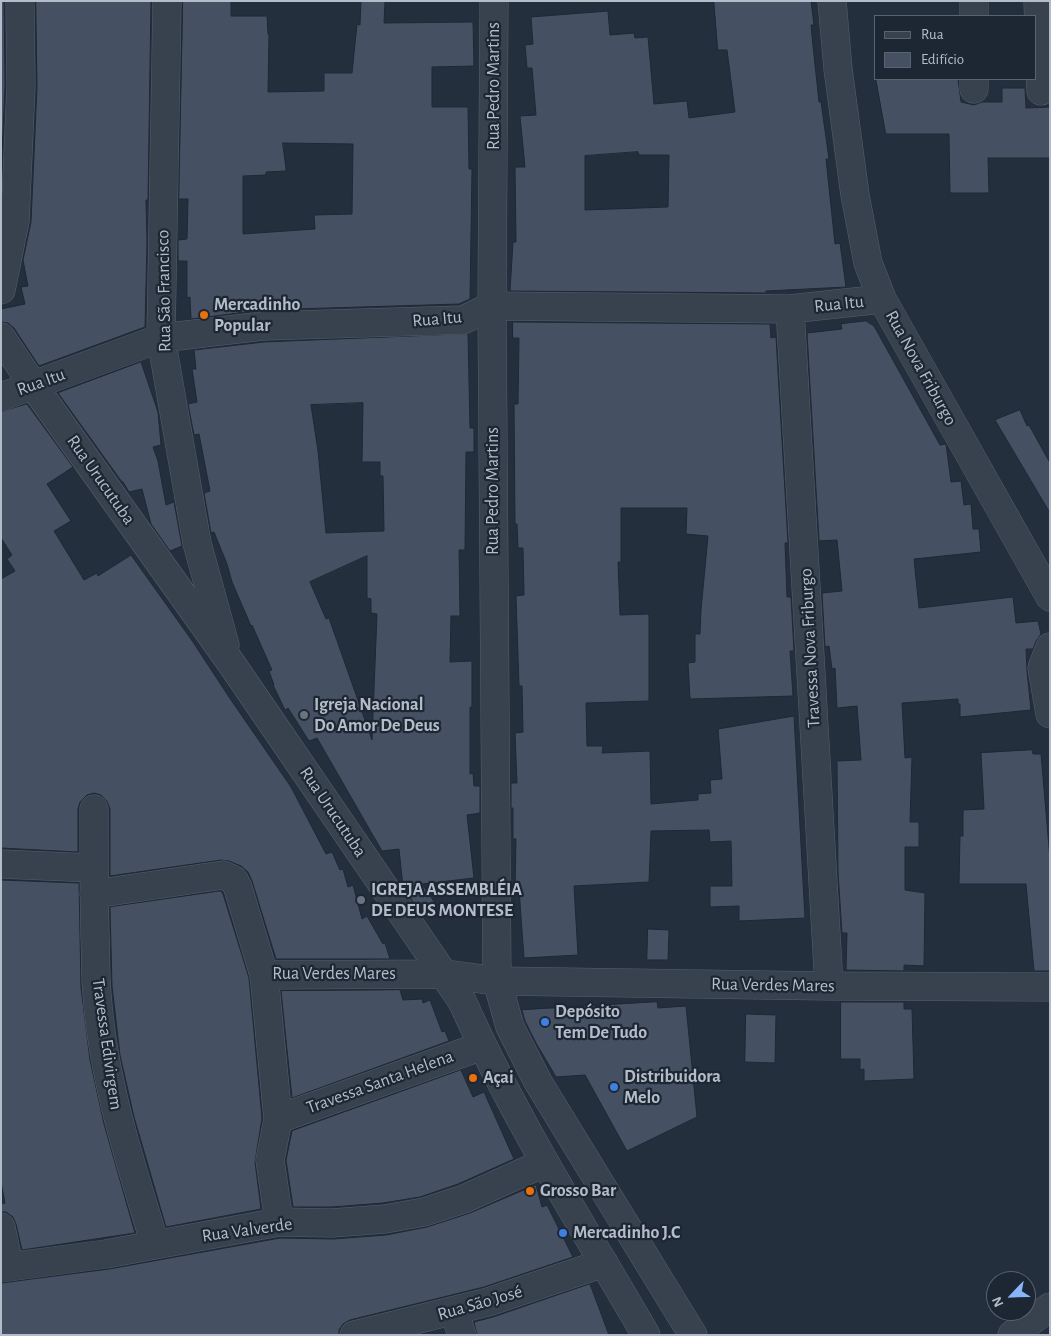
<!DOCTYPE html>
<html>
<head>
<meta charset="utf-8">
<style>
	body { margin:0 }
	#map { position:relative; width:1051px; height:1336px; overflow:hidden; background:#242f3e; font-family:"Alegreya Sans",sans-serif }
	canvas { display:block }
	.frame { position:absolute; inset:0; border:2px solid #b4bcc9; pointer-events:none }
	.legend { position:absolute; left:874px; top:15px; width:162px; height:65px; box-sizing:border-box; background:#1d2633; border:1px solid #59626f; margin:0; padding:6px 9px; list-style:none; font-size:15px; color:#b4bcc9 }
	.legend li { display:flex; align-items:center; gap:10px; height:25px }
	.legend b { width:25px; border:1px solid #59626f }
	.north { position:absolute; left:986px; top:1271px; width:50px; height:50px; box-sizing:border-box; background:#1d2633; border:1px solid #59626f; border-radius:50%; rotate:246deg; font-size:14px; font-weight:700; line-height:20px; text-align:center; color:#b4bcc9 }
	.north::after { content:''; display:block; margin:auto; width:18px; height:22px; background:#8ab4f8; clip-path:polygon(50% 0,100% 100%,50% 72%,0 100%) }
</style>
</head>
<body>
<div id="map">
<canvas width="1051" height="1336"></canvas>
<div class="frame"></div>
<ul class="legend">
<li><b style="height:6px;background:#38414e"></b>Rua</li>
<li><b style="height:14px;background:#455162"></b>Edifício</li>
</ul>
<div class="north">N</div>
</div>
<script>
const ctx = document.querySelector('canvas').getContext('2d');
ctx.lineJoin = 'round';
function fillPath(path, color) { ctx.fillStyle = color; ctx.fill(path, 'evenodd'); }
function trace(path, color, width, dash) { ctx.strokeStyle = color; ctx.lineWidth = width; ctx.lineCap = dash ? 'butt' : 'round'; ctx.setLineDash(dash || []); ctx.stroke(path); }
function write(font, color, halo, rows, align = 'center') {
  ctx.font = font + ' "Alegreya Sans",sans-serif'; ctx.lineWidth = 4.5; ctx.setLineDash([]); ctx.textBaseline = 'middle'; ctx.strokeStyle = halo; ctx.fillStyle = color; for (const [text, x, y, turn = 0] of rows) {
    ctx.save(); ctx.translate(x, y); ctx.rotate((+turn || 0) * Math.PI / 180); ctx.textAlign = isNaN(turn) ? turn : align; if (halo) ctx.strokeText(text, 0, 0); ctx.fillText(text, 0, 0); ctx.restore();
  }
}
const building = new Path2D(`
	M 1,1 L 4,1 L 5,86 L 1,178 Z
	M 36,1 L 151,1 L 148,200 L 146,200 L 147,241 L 145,327 L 39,366 L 14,328 L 8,323 L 1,322 L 1,309 L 25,304 L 21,287 L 28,286 L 23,260 L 31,222 L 37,87 Z
	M 183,1 L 231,1 L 231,16 L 267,16 L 268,34 L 269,34 L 268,92 L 324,91 L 324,73 L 352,73 L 357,24 L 360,25 L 361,1 L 385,1 L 384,23 L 473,22 L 474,66 L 432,67 L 432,107 L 468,107 L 469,169 L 472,169 L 470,299 L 459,304 L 262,310 L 191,319 L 190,297 L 187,298 L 187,261 L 178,261 L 178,240 L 187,239 L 188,199 L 179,199 ZM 283,143 L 353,144 L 352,214 L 314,215 L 315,229 L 243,234 L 243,176 L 266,175 L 266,172 L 286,171 Z
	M 714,1 L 811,1 L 814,25 L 811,25 L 813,46 L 819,102 L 821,102 L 829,159 L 826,159 L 835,244 L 840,243 L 846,287 L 766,291 L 766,293 L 510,291 L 513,242 L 516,242 L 515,167 L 525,167 L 520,116 L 536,115 L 532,68 L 527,68 L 525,45 L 533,44 L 531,17 L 608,11 L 610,35 L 634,33 L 635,38 L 648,37 L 654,104 L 687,101 L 689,118 L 735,112 L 727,50 L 718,50 ZM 638,152 L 639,155 L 669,155 L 668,207 L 585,210 L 585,156 Z
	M 876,79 L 958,79 L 961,102 L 974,105 L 982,102 L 1002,102 L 1002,88 L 1025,88 L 1026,108 L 1050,107 L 1050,158 L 988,158 L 989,193 L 950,193 L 949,134 L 886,134 Z
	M 866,321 L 874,326 L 940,445 L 946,444 L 951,482 L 961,481 L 964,505 L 971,504 L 973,529 L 979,529 L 981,552 L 914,559 L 919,608 L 1013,597 L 1016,623 L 1038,621 L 1041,634 L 1036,641 L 1033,649 L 1026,649 L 1027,671 L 1031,710 L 960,717 L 960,704 L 958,704 L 958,699 L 902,703 L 905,758 L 912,757 L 910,822 L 919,822 L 919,847 L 905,847 L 905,890 L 925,893 L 924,966 L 904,965 L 904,971 L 846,970 L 847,933 L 842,933 L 838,872 L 837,761 L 861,760 L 857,706 L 837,708 L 835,668 L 832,669 L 829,646 L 825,647 L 822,593 L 842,591 L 837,540 L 819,541 L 807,333 L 842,329 L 841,324 Z
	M 513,322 L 770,324 L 771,338 L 776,337 L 788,543 L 785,543 L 787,597 L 791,597 L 794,651 L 790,651 L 793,696 L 690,699 L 688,663 L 695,662 L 695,634 L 700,634 L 701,610 L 708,536 L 686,534 L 687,508 L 621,508 L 621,562 L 618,562 L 620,615 L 649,614 L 649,701 L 586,703 L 587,746 L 603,746 L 602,753 L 650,751 L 651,804 L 698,800 L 698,794 L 711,793 L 710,780 L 722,779 L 718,729 L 794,716 L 805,918 L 739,921 L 739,906 L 710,907 L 710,886 L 732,886 L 731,841 L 710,842 L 709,830 L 651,831 L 649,882 L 574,886 L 578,955 L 524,958 L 519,889 L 515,889 L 516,839 L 513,839 L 513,808 L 511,808 L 511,783 L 517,783 L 515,733 L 523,732 L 522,686 L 519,686 L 516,596 L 524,595 L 523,548 L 518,548 L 517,524 L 515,524 L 514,404 L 518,404 L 519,338 L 513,338 Z
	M 468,334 L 470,428 L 474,428 L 474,452 L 466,452 L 465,550 L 459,550 L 460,616 L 451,616 L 450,662 L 472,661 L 472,707 L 470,707 L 470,774 L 473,773 L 474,786 L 480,786 L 480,813 L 467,815 L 474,878 L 422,884 L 437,906 L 425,914 L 421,914 L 403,887 L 399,849 L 382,851 L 317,738 L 309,741 L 288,708 L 285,710 L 273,685 L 274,685 L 269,671 L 272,670 L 252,625 L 251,626 L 232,582 L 227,564 L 214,532 L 211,533 L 204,493 L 210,491 L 199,434 L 194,435 L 188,404 L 197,402 L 192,369 L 196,369 L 194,350 L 264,342 ZM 363,403 L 362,462 L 380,462 L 380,476 L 383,476 L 384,531 L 326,533 L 318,451 L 311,405 ZM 367,556 L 367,598 L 371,599 L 371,613 L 377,614 L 372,740 L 329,618 L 326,619 L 310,582 Z
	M 141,362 L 158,412 L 161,445 L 153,447 L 158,461 L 166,505 L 174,502 L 182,546 L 170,551 L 151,524 L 142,489 L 129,492 L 123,482 L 122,482 L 58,393 Z
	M 27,404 L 73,467 L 47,484 L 71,521 L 54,531 L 84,580 L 97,573 L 98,576 L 131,555 L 193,642 L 229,697 L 291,787 L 326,854 L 332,852 L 340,870 L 343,869 L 348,887 L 353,885 L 362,919 L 367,916 L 383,944 L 385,943 L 390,959 L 276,959 L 252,881 L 248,872 L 241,866 L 229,861 L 221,860 L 110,876 L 110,809 L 107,801 L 101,795 L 94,793 L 87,795 L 80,802 L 78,809 L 78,852 L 1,848 L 1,579 L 15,571 L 7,559 L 12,555 L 1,538 L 1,412 Z
	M 1020,410 L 1027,426 L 1029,425 L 1050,463 L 1050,513 L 995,420 Z
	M 1032,750 L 1033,754 L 1041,754 L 1050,859 L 1050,971 L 1034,971 L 1026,884 L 959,884 L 960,836 L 963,836 L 963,810 L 984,809 L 981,753 Z
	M 1,880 L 79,883 L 81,988 L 90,1060 L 104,1124 L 135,1233 L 22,1250 L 16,1224 L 13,1217 L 6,1212 L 1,1212 L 1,1204 L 5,1203 L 1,1182 Z
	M 221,891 L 223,894 L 249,978 L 262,1118 L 255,1162 L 261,1209 L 166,1227 L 134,1117 L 120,1055 L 112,986 L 110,907 Z
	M 648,929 L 669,930 L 668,960 L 647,960 Z
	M 400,990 L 403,1000 L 422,999 L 423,1003 L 430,1000 L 442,1032 L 445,1031 L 449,1041 L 292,1098 L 281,991 Z
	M 657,1002 L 658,1008 L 686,1006 L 697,1117 L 627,1151 L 585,1075 L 556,1077 L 536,1043 L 525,1021 L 522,1010 Z
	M 841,1002 L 904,1002 L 904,1009 L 912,1009 L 914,1079 L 864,1081 L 864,1069 L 860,1070 L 860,1059 L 841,1059 Z
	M 746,1014 L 776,1015 L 775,1063 L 745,1062 Z
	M 461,1070 L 473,1097 L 484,1092 L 514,1159 L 458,1184 L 420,1197 L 383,1203 L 332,1207 L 293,1207 L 286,1160 L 292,1131 Z
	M 536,1185 L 542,1207 L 547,1205 L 573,1257 L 484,1287 L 350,1320 L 343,1324 L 339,1330 L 339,1335 L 1,1335 L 1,1283 L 109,1269 L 280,1238 L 333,1239 L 386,1235 L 427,1227 L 470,1213 Z
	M 590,1284 L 609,1335 L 477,1335 L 474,1322 L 493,1317 Z`);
fillPath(building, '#455162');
trace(building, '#1f2835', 1);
const minor = new Path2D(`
	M 167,1 L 161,338 L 197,543 L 225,645
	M 494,1 L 492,306 L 497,981 L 510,1027 L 538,1082 L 693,1335
	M 832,1 L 838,69 L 855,195 L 868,263 L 882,299 L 1050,597
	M 974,1 L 974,16
	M 1038,1 L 1041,91
	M 974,79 L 974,89
	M 1,290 L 15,221 L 21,86 L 20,1
	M 790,309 L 829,986
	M 1,337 L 33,385 L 231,663 L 462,1001 C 514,1118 582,1225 646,1335
	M 1,397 L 161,338 L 263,326 L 463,320 L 492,306 L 790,309 L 882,299
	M 1050,647 L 1042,668 L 1050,714
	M 94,809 C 94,852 94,894 95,937 C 96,956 95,975 97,994 C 103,1080 130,1162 155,1244
	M 1,864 L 93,868
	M 94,894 L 223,875 L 234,880 L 238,888 L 264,975 L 278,1119 L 270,1160 L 279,1222
	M 264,975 L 444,974 L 497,981 L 829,986 L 1050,987
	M 278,1119 L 482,1046
	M 1,1227 L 9,1266
	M 1,1268 L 106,1254 L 279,1222 L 332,1223 L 385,1219 L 424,1212 L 464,1199 L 544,1163
	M 454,1312 L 462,1335
	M 354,1335 L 488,1302 L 604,1263
	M 1012,1335 L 1050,1307`);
trace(minor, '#565f6c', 29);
trace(minor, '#38414e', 28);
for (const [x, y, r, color] of [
	[204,315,5,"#e8710a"],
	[304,715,5,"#6b7280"],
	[361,900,5,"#6b7280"],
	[545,1022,5,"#3f7fe0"],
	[473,1078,5,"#e8710a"],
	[614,1087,5,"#3f7fe0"],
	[530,1191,5,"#e8710a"],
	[563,1233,5,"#3f7fe0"]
]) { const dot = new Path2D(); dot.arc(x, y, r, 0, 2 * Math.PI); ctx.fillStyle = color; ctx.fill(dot); trace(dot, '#1d2633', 2); }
write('18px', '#b4bcc9', '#1d2633', [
	["Rua Pedro Martins",494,86,-90],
	["Rua São Francisco",164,291,-91],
	["Rua Itu",839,304,-6],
	["Rua Itu",437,319,-5],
	["Rua Nova Friburgo",921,368,61],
	["Rua Itu",41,382,-20],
	["Rua Urucutuba",101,480,55],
	["Rua Pedro Martins",493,491,-90],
	["Travessa Nova Friburgo",810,648,-93],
	["Rua Urucutuba",333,812,56],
	["Rua Verdes Mares",334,974],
	["Rua Verdes Mares",773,985,1],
	["Travessa Edivirgem",107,1044,82],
	["Travessa Santa Helena",380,1082,-20],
	["Rua Valverde",247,1230,-8],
	["Rua São José",480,1303,-16]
]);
write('bold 18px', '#b4bcc9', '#1d2633', [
	["Mercadinho",214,305],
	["Popular",214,326],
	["Igreja Nacional",314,705],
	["Do Amor De Deus",314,726],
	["IGREJA ASSEMBLÉIA",371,890],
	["DE DEUS MONTESE",371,911],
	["Depósito",555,1012],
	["Tem De Tudo",555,1033],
	["Distribuidora",624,1077],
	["Melo",624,1098],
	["Açai",483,1078],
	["Grosso Bar",540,1191],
	["Mercadinho J.C",573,1233]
], 'left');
</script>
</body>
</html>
